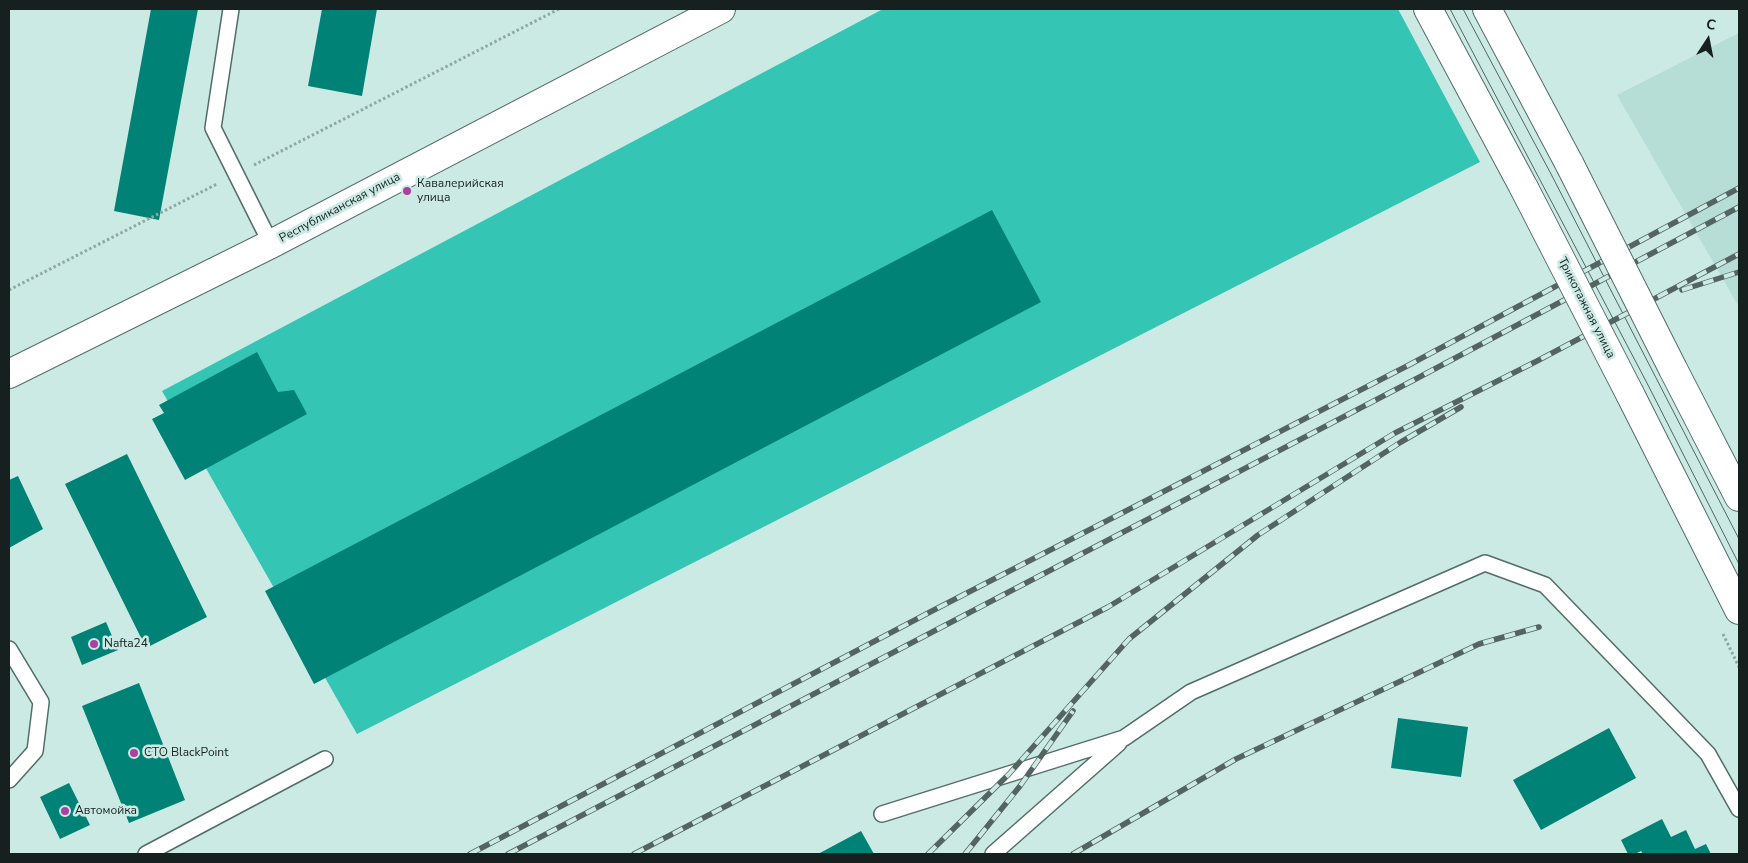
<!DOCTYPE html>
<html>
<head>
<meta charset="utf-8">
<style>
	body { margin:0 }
	#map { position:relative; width:1748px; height:863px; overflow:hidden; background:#cceae4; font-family:"Nunito Sans",sans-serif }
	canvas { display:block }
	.frame { position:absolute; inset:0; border:10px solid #16211f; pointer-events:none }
	.north { position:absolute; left:1683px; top:15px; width:50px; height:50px; -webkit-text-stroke:4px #cceae4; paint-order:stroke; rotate:11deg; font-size:14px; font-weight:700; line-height:20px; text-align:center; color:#16211f }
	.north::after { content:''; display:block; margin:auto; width:18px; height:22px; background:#16211f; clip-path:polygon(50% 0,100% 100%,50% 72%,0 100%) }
</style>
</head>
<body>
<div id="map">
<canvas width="1748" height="863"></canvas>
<div class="frame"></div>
<div class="north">С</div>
</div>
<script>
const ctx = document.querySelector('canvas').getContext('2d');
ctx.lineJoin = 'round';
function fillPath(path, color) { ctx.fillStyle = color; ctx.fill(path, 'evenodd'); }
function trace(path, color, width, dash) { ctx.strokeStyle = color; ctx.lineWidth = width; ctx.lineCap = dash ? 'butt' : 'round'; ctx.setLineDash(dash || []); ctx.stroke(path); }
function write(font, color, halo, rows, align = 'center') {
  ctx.font = font + ' "Nunito Sans",sans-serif'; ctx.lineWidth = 5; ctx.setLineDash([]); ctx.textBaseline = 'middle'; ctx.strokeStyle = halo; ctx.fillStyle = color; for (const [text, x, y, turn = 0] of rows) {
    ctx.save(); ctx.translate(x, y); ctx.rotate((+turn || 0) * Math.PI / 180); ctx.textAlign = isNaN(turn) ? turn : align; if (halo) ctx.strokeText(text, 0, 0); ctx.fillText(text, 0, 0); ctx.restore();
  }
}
fillPath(new Path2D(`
	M 1739,33 L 1739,307 L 1617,95 Z`), '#b6ddd6');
fillPath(new Path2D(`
	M 883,9 L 1398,9 L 1480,162 L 357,734 L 162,391 Z`), '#34c5b4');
fillPath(new Path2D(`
	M 151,9 L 198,9 L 159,220 L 114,211 Z
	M 322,9 L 377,9 L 362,96 L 308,86 Z
	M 992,210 L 1041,302 L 314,684 L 265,591 Z
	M 257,352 L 278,392 L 294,390 L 307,414 L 185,480 L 152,419 L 164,413 L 159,405 Z
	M 127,454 L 207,617 L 146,648 L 65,484 Z
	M 18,476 L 43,529 L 9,548 L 9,480 Z
	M 106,622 L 118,650 L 82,665 L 71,637 Z
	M 139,683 L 185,800 L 129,823 L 82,706 Z
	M 1398,718 L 1468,727 L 1461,777 L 1391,768 Z
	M 1609,728 L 1636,778 L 1541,830 L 1513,780 Z
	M 69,783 L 90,825 L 60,839 L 40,797 Z
	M 1662,819 L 1671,837 L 1686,830 L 1695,849 L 1706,844 L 1711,854 L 1643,854 L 1641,851 L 1635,854 L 1628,854 L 1621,840 Z
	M 861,831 L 874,854 L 818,854 Z`), '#008276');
const lane = new Path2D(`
	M 231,9 L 213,128 L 271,244
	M 9,649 L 41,702 L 35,751 L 9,780
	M 882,814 L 1124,738 L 1191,692 L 1485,563 L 1545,585 L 1708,754 L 1739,809
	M 146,854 L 325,759
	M 993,854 L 1119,743`);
const secondary = new Path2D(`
	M 1428,9 L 1524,188
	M 1487,9 L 1570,165
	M 1673,369 L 1739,497
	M 9,374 L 271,244 L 721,9
	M 1630,394 L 1739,610`);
trace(lane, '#526d69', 18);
trace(secondary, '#526d69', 30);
trace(new Path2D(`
	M 254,165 L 559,9
	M 9,290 L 217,184
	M 1723,634 L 1739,667`), '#90a8a3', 3, [2.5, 2.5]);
trace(lane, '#fff', 15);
trace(secondary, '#fff', 28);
trace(new Path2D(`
	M 1450,9 L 1648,385 L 1739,564
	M 1463,9 L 1551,174 L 1739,539`), '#536461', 1);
const rail = new Path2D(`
	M 1682,290 L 1739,272
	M 470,854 L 932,611 L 1407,366 L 1739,188
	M 508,854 L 1412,381 L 1739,207
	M 634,854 L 1108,607 L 1395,433 L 1537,361 L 1739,254
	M 928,854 L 1009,774 L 1129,639 L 1258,535 L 1401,442 L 1461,407
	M 965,854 L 1020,786 L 1073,711
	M 1073,854 L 1236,759 L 1479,644 L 1539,627`);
trace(rail, '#536461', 5.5);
trace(rail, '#cceae4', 4, [11]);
const secondaryBridge = new Path2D(`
	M 1570,165 L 1673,369
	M 1524,188 L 1630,394`);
trace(secondaryBridge, '#526d69', 30, []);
trace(secondaryBridge, '#fff', 28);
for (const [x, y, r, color] of [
	[407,191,5,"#ab40a0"],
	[94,644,5,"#ab40a0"],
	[134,753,5,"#ab40a0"],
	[65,811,5,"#ab40a0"]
]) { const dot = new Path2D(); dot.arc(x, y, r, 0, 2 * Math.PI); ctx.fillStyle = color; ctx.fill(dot); trace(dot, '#cceae4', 2); }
write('12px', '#16211f', '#cceae4', [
	["Кавалерийская",417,184],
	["улица",417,198],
	["Nafta24",104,644],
	["СТО BlackPoint",144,753],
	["Автомойка",75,811]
], 'left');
write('12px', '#16211f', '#cceae4', [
	["Республиканская улица",340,208,-28],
	["Трикотажная улица",1586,308,63]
]);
</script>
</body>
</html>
